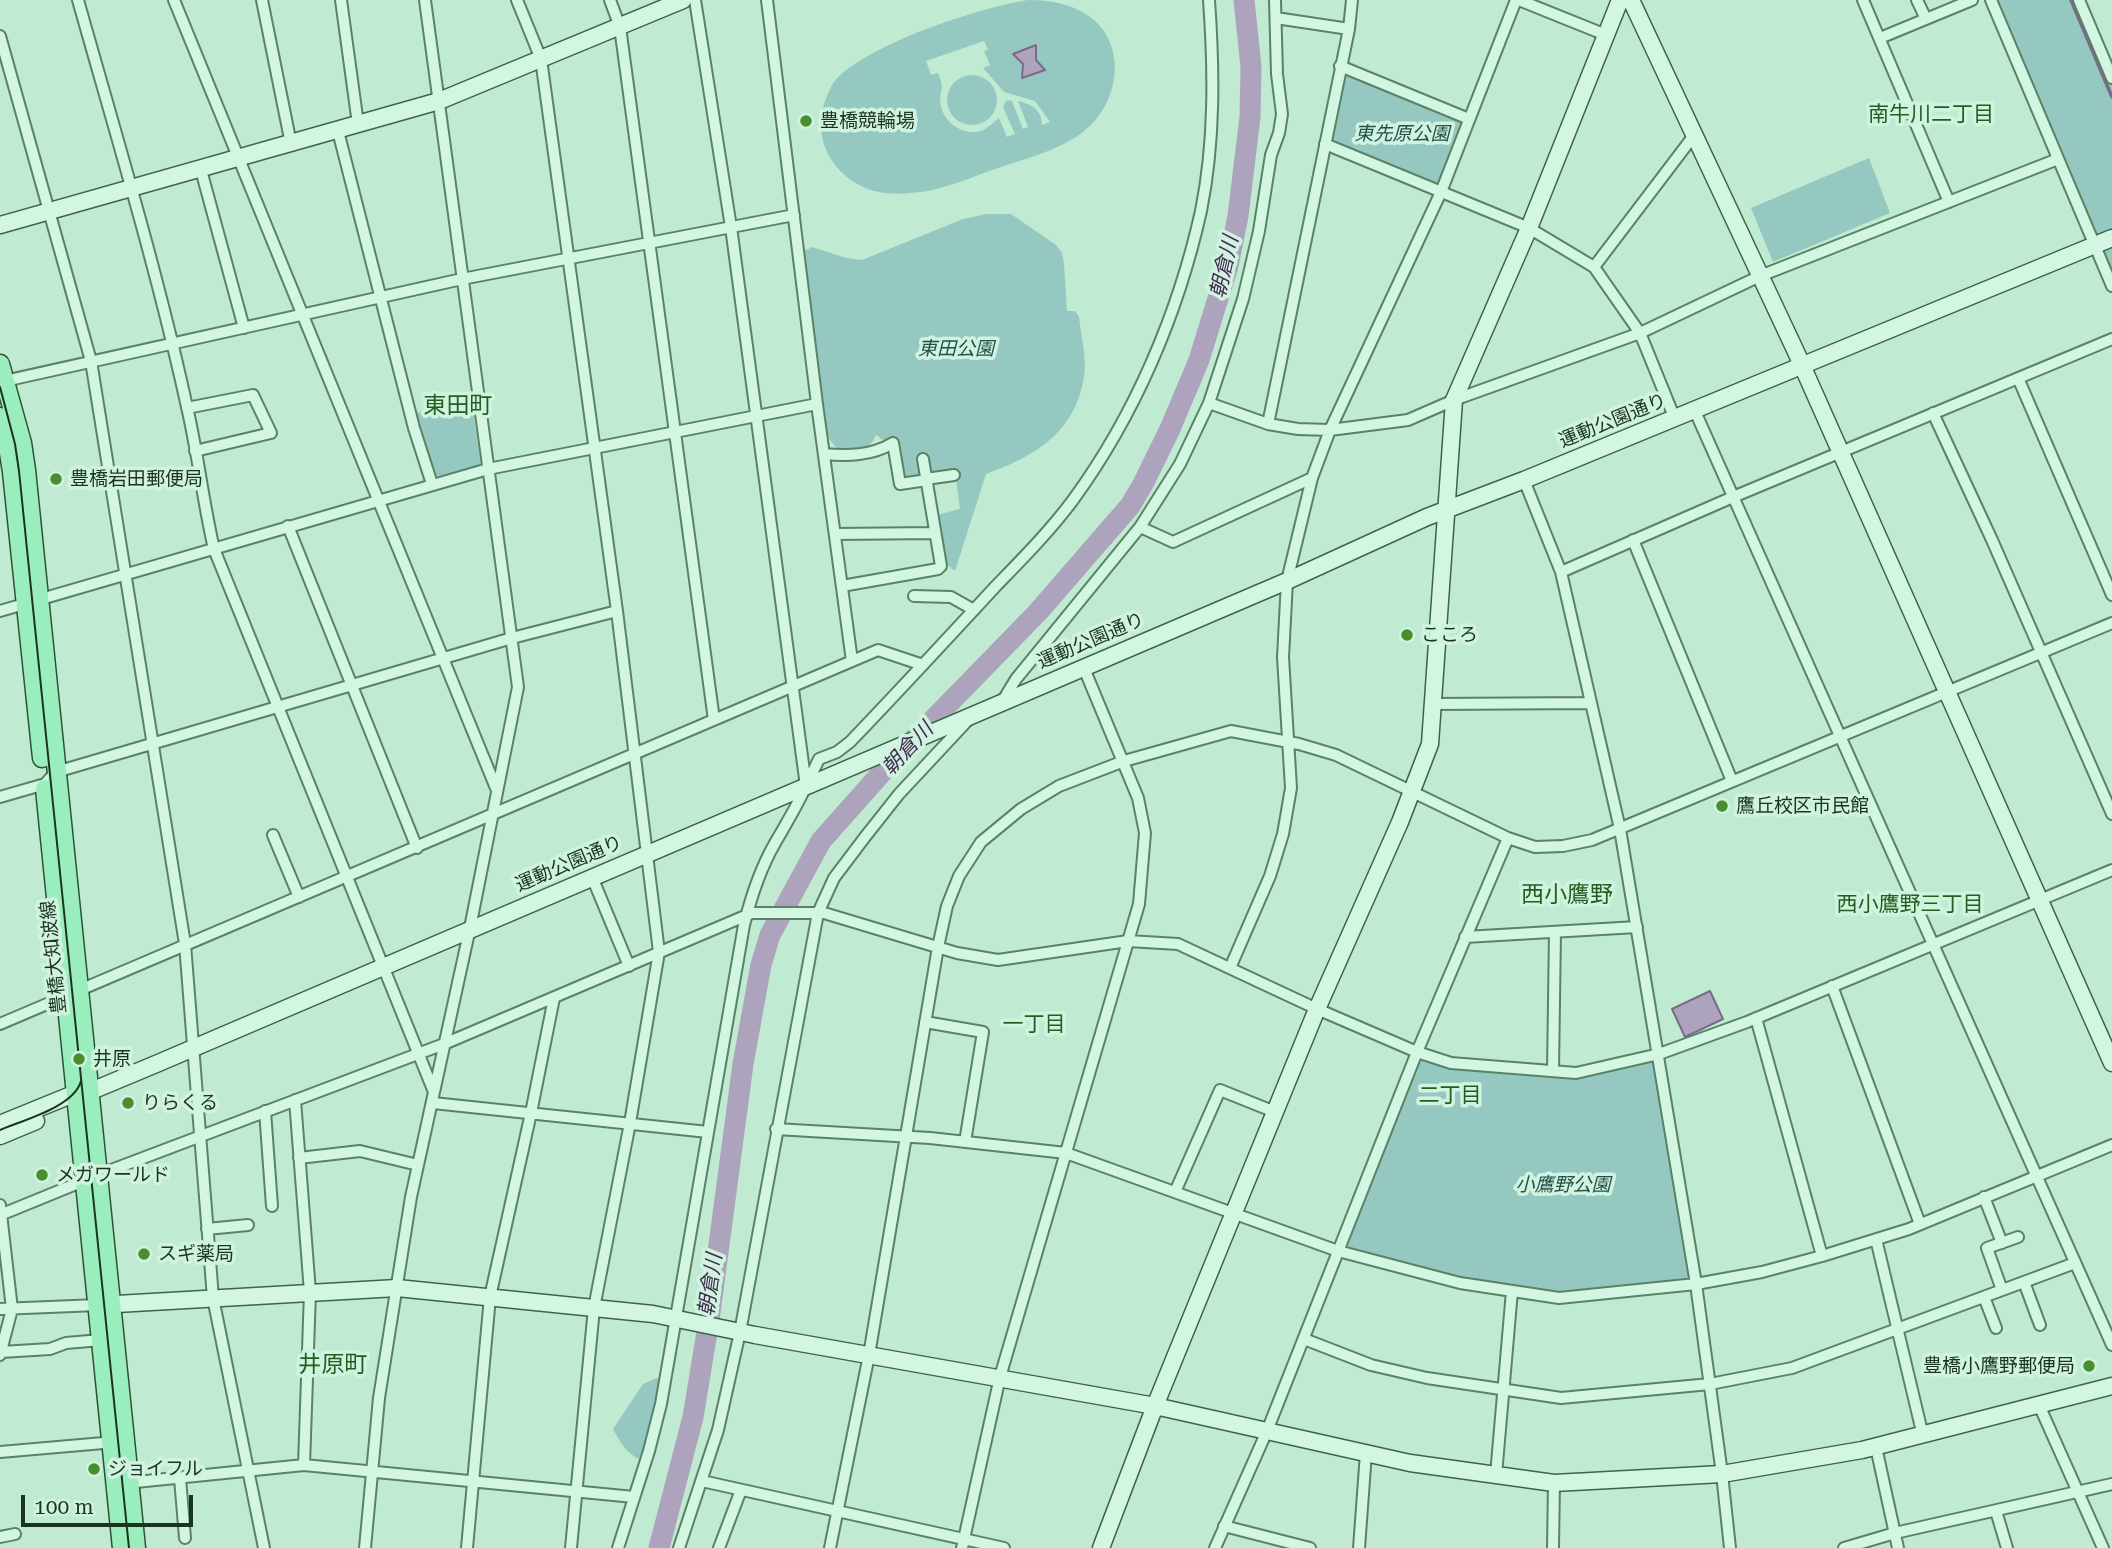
<!DOCTYPE html>
<html>
<head>
<meta charset="utf-8">
<style>
	body { margin:0 }
	#map { position:relative; width:2112px; height:1548px; overflow:hidden; background:#c0ebd2; font-family:"Roboto Serif",serif }
	canvas { display:block }
	.scale { position:absolute; left:21px; top:1495px; width:172px; height:32px; box-sizing:border-box; border:4px solid #1d3321; border-top:0; padding-left:9px; font-size:21px; line-height:24px; white-space:nowrap; color:#1d3321; -webkit-text-stroke:5px #cff3df; paint-order:stroke }
</style>
</head>
<body>
<div id="map">
<canvas width="2112" height="1548"></canvas>
<div class="scale">100 m</div>
</div>
<script>
const ctx = document.querySelector('canvas').getContext('2d');
ctx.lineJoin = 'round';
function fillPath(path, color) { ctx.fillStyle = color; ctx.fill(path, 'evenodd'); }
function trace(path, color, width, dash) { ctx.strokeStyle = color; ctx.lineWidth = width; ctx.lineCap = dash ? 'butt' : 'round'; ctx.setLineDash(dash || []); ctx.stroke(path); }
function write(font, color, halo, rows, align = 'center') {
  ctx.font = font + ' "Roboto Serif","Noto Sans JP",serif'; ctx.lineWidth = 7; ctx.setLineDash([]); ctx.textBaseline = 'middle'; ctx.strokeStyle = halo; ctx.fillStyle = color; for (const [text, x, y, turn = 0] of rows) {
    ctx.save(); ctx.translate(x, y); ctx.rotate((+turn || 0) * Math.PI / 180); ctx.textAlign = isNaN(turn) ? turn : align; if (halo) ctx.strokeText(text, 0, 0); ctx.fillText(text, 0, 0); ctx.restore();
  }
}
fillPath(new Path2D(`
	M 1028,0 C 1051,0 1069,3 1089,16 C 1129,45 1119,105 1083,132 C 1058,151 1024,159 995,169 C 973,177 951,186 928,191 C 908,194 885,196 865,188 C 828,171 811,134 827,96 C 829,92 831,86 834,82 C 864,45 981,7 1028,0 ZM 984,41 L 988,50 L 984,51 L 990,65 L 983,68 L 1004,92 L 1035,101 L 1050,122 L 1042,125 C 1042,109 1031,104 1018,101 L 1028,127 L 1023,129 L 1012,101 L 1007,100 L 1003,107 L 1015,134 L 1007,137 L 999,118 C 994,122 988,128 981,131 C 964,136 944,123 941,106 C 938,91 946,91 938,73 L 931,75 L 926,61 Z
	M 1991,0 L 2079,0 L 2112,80 L 2112,285 Z
	M 1340,66 L 1469,119 L 1441,192 L 1325,144 Z
	M947 100a25 25 0 1 1 50 0a25 25 0 1 1-50 0Z
	M 1869,158 L 1890,213 L 1773,262 L 1751,208 Z
	M 987,214 L 1011,214 L 1056,245 L 1062,253 L 1064,264 L 1067,311 L 1075,311 L 1079,317 C 1081,335 1087,359 1084,377 C 1075,433 1035,456 986,474 L 955,571 L 945,563 L 937,515 L 960,509 L 955,471 L 904,480 L 899,451 L 876,435 C 872,447 857,454 843,451 C 836,450 831,441 827,436 L 803,252 L 812,247 L 846,258 L 862,260 L 963,219 Z
	M 471,399 L 481,465 L 438,476 L 432,472 L 416,413 Z
	M 1417,1052 L 1452,1063 L 1576,1073 L 1659,1054 L 1696,1284 L 1559,1298 L 1460,1283 L 1338,1251 Z
	M 662,1376 L 657,1412 L 639,1459 C 626,1453 620,1442 613,1429 L 643,1384 Z`), '#95c8c0');
const water = new Path2D(`
	M 1036,45 L 1036,60 L 1045,70 L 1022,78 L 1023,64 L 1013,54 Z
	M 1710,991 L 1723,1019 L 1685,1037 L 1672,1009 Z`);
fillPath(water, '#aea3bd');
trace(water, '#7a6b8a', 2);
trace(new Path2D(`
	M 2071,0 L 2112,97`), '#7a6b8a', 3.5);
trace(new Path2D(`
	M 659,1548 L 693,1417 L 709,1320 L 743,1064 L 761,965 L 770,935 L 821,841 L 885,769 L 1038,612 L 1130,506 L 1143,484 L 1170,429 L 1199,360 L 1228,266 L 1238,216 L 1250,117 L 1251,67 L 1244,0`), '#aea3bd', 21);
const street = new Path2D(`
	M 78,0 C 116,135 157,270 187,407 C 198,454 203,502 214,549 L 434,1092
	M 174,0 L 496,788
	M 262,0 L 291,144
	M 341,0 L 358,124
	M 517,0 L 541,59 L 617,611 L 659,952 L 630,1123 L 594,1308 L 571,1548
	M 610,0 L 620,27 L 714,720
	M 767,0 L 817,404 L 852,661
	M 1519,0 L 1606,35
	M 1863,0 L 1949,202
	M 1917,0 L 1926,19
	M 1991,0 L 2112,286
	M 2079,0 L 2112,78
	M 1276,18 L 1349,29
	M 0,36 L 91,361 L 185,944 L 213,1298 L 264,1548
	M 1880,38 L 1972,0
	M 1340,66 L 1469,119
	M 338,131 L 414,428 L 432,484
	M 1325,144 L 1529,228 L 1594,267 L 1640,333 L 1675,419
	M 201,170 L 244,328
	M 1594,267 L 1695,134
	M 2018,378 L 2112,595
	M 0,382 L 462,279 L 794,215
	M 1209,403 L 1268,424 L 1298,429 L 1330,430 L 1408,420 L 1454,400 L 1640,333 L 1760,276 L 2058,159
	M 187,408 L 253,395 L 271,433 L 195,451
	M 1694,409 L 2112,1345
	M 1933,413 L 1992,540 L 2112,814
	M 1268,424 L 1349,29 L 1352,0
	M 824,454 C 848,456 871,456 893,443 L 900,484 L 927,480
	M 926,479 L 954,475
	M 1524,480 L 1561,572 L 1620,829 L 1696,1284 L 1722,1474 L 1730,1548
	M 288,526 L 417,848
	M 1140,527 L 1173,542 L 1312,478
	M 835,534 L 935,533
	M 1633,540 L 1732,781
	M 1561,572 L 1733,497 L 2112,339
	M 842,586 L 938,569 L 941,566 L 923,459
	M 914,596 L 951,597 L 974,610
	M 0,611 L 488,469 L 817,404
	M 1002,702 L 1016,679 L 1140,527 L 1180,464 L 1209,403 L 1243,299 L 1259,231 L 1271,155 L 1279,133 L 1282,114 L 1277,74 L 1275,0
	M 1434,704 L 1591,703
	M 807,784 L 819,759 L 837,752 L 850,742 C 899,691 947,639 995,587 C 1022,559 1050,531 1073,500 C 1135,415 1178,314 1201,211 C 1215,142 1214,70 1209,0
	M 0,797 L 45,784 L 56,772 L 512,638 L 617,611
	M 273,835 L 299,897
	M 592,877 L 629,966
	M 1465,937 L 1637,927
	M 1230,968 L 1270,876 L 1283,834 L 1291,788 L 1283,657 L 1287,581 L 1312,478 L 1330,430 L 1441,192 L 1516,0
	M 1832,986 L 1920,1224
	M 1756,1018 L 1822,1256
	M 925,1022 L 983,1032 L 965,1142
	M 0,1024 L 878,650 L 923,665
	M 1553,1071 L 1555,932
	M 295,1100 L 310,1292 L 304,1465
	M 433,1103 L 708,1132
	M 265,1111 L 272,1206
	M 776,1129 L 930,1138 L 1066,1153 L 1338,1251 L 1460,1283 L 1559,1298 L 1696,1284 L 1762,1272 L 1822,1256 L 1909,1229 L 2112,1145
	M 299,1158 L 360,1151 L 418,1165
	M 1175,1192 L 1220,1090 L 1275,1112
	M 1984,1197 L 2002,1243
	M 0,1205 L 12,1309 L 0,1355
	M 0,1215 L 98,1175 L 444,1044 L 752,913 L 824,913 L 957,953 L 998,960 L 1128,941 L 1178,944 L 1317,1009 L 1417,1052 L 1451,1063 L 1576,1073 L 1659,1054 L 1747,1022 L 2112,870
	M 207,1229 L 248,1225
	M 1876,1239 L 1923,1436
	M 2024,1282 L 2040,1325
	M 2002,1290 L 1987,1248 L 2018,1237
	M 1984,1297 L 1996,1328
	M 0,1309 L 98,1305
	M 1304,1339 L 1371,1365 L 1427,1378 L 1561,1398 L 1710,1384 L 1792,1368 L 2075,1263
	M 1,1352 L 50,1349 L 66,1343 L 101,1340
	M 2039,1405 L 2103,1548
	M 1876,1447 L 1898,1548
	M 0,1452 L 115,1442
	M 1496,1475 L 1512,1291
	M 180,1478 L 185,1538
	M 702,1481 L 1004,1548
	M 126,1483 L 304,1465 L 634,1497
	M 1996,1511 L 2007,1548
	M 1224,1526 L 1310,1548
	M 0,1537 L 15,1534
	M 365,1548 L 379,1398 L 411,1197 L 470,928 L 518,687 L 425,0
	M 467,1548 L 490,1297 L 531,1113 L 554,998
	M 618,1548 L 649,1451 L 661,1404 L 744,925 C 751,897 760,869 775,843 C 786,824 797,806 806,786 L 731,227 L 695,0
	M 679,1548 L 718,1430 L 740,1332 L 818,913 L 834,878 L 865,837 L 899,794 L 969,719
	M 719,1548 L 741,1490
	M 830,1548 L 869,1355 L 938,947 L 947,906 L 959,876 L 981,842 L 1021,809 L 1059,786 L 1124,761 L 1231,731 L 1299,744 L 1336,755 L 1508,838 L 1535,847 L 1563,846 L 1592,840 L 2112,623
	M 962,1548 L 1000,1377 L 1139,904 L 1145,833 L 1138,798 L 1083,666
	M 1215,1548 L 1267,1431 L 1417,1052 L 1508,838
	M 1359,1548 L 1366,1453
	M 1553,1548 L 1554,1483
	M 1844,1548 L 1895,1533 L 2112,1484`);
const secondary = new Path2D(`
	M 1631,0 L 1797,354 L 2112,1063
	M 0,225 L 439,101 L 683,0
	M 0,1124 L 76,1093 L 89,1092 L 156,1064 L 1287,581 L 1427,517 L 1524,480 L 2112,238
	M 0,1136 L 36,1121
	M 99,1305 L 397,1288 L 653,1314 L 755,1335 L 1155,1406 L 1410,1463 L 1554,1483 L 1722,1474 L 1862,1450 L 2112,1386
	M 1101,1548 L 1155,1406 L 1317,1009 L 1400,822 L 1430,744 L 1454,400 L 1529,228 L 1620,0`);
const primary = new Path2D(`
	M 0,364 L 22,443 L 26,470 L 136,1548
	M 0,417 L 8,446 L 12,472 L 42,758
	M 45,789 L 122,1548`);
trace(street, '#598364', 14);
trace(secondary, '#3d6446', 19);
trace(primary, '#2e5134', 21);
trace(street, '#d3f6e2', 10);
trace(secondary, '#d3f6e2', 16);
trace(primary, '#9aedbc', 18);
trace(new Path2D(`
	M 0,387 L 15,444 L 19,471 L 129,1548
	M 0,1130 C 23,1120 74,1107 81,1081`), '#1d3321', 2);
for (const [x, y, r, color] of [
	[806,121,7,"#498e2d"],
	[56,479,7,"#498e2d"],
	[1407,635,7,"#498e2d"],
	[1722,806,7,"#498e2d"],
	[79,1059,7,"#498e2d"],
	[128,1103,7,"#498e2d"],
	[42,1175,7,"#498e2d"],
	[144,1254,7,"#498e2d"],
	[2089,1366,7,"#498e2d"],
	[94,1469,7,"#498e2d"]
]) { const dot = new Path2D(); dot.arc(x, y, r, 0, 2 * Math.PI); ctx.fillStyle = color; ctx.fill(dot); trace(dot, '#cff3df', 2.5); }
write('19px', '#1d3321', '#cff3df', [
	["豊橋競輪場",820,121],
	["豊橋岩田郵便局",70,479],
	["こころ",1421,635],
	["鷹丘校区市民館",1736,806],
	["井原",93,1059],
	["りらくる",142,1103],
	["メガワールド",56,1175],
	["スギ薬局",158,1254],
	["豊橋小鷹野郵便局",2075,1366,"right"],
	["ジョイフル",108,1469]
], 'left');
write('italic 19px', '#254f4d', '#cff3df', [
	["東先原公園",1402,134],
	["東田公園",956,349],
	["小鷹野公園",1563,1185]
]);
write('19px', '#1d3321', '#cff3df', [
	["運動公園通り",1613,421,-22],
	["運動公園通り",1091,641,-23],
	["運動公園通り",569,864,-23],
	["豊橋大知波線",54,957,-96]
]);
write('21px', '#235d1f', '#cff3df', [
	["南牛川二丁目",1931,115],
	["西小鷹野三丁目",1910,905],
	["一丁目",1034,1025],
	["二丁目",1450,1096]
]);
write('italic 21px', '#452d52', '#cff3df', [
	["朝倉川",1225,267,-77],
	["朝倉川",908,749,-47],
	["朝倉川",711,1285,-82]
]);
write('23px', '#235d1f', '#cff3df', [
	["東田町",458,406],
	["西小鷹野",1567,895],
	["井原町",333,1365]
]);
</script>
</body>
</html>
